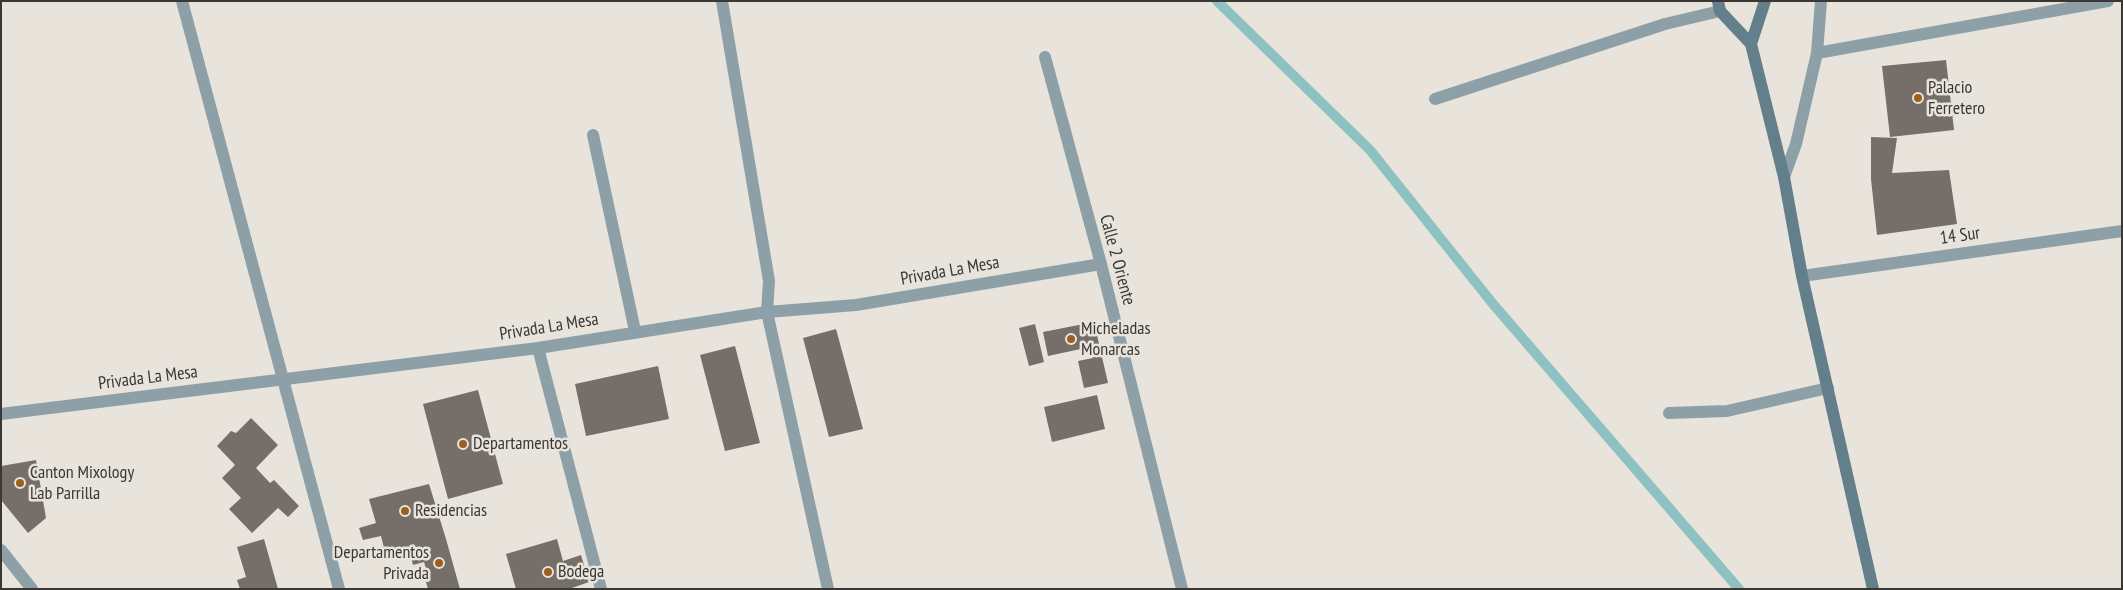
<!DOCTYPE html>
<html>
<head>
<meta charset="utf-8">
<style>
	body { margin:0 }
	#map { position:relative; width:2123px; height:590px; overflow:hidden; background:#e8e4dc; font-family:"PT Sans Narrow",sans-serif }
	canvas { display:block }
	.frame { position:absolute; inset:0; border:2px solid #3a3835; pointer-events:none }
</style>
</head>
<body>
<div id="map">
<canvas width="2123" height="590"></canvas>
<div class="frame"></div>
</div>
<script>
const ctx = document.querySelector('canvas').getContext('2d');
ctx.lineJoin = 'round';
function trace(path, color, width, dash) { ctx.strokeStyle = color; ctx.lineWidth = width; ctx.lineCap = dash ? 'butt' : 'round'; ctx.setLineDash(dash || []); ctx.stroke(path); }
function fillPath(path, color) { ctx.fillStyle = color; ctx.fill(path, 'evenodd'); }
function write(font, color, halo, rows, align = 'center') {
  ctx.font = font + ' "PT Sans Narrow",sans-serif'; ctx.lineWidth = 5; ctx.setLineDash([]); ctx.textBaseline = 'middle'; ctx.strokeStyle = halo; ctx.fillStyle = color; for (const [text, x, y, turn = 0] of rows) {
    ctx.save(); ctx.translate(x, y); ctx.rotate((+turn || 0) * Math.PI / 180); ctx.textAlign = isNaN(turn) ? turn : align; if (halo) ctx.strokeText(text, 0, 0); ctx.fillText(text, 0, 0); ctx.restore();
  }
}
trace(new Path2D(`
	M 1217,1 L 1370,150 L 1493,304 L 1739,589`), '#8dc1c2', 10);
fillPath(new Path2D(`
	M 1946,60 L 1954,130 L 1890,137 L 1882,66 Z
	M 1871,137 L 1897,138 L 1892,173 L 1949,170 L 1957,224 L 1877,235 L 1871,179 Z
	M 1094,322 L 1108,383 L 1084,388 L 1078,361 L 1093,358 L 1090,347 L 1048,356 L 1043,332 Z
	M 1035,324 L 1044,362 L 1029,366 L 1019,328 Z
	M 836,329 L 863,429 L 829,437 L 803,338 Z
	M 735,346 L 760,443 L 725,451 L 700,355 Z
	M 658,366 L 669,419 L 586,436 L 575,384 Z
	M 478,390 L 503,484 L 448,499 L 423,404 Z
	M 1097,395 L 1105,429 L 1052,442 L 1044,407 Z
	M 251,418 L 278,445 L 256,468 L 270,483 L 274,480 L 299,506 L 288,517 L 278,508 L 252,533 L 229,509 L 241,498 L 222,478 L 235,465 L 217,446 L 231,431 L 236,433 Z
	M 36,460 L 46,518 L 28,533 L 1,500 L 1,466 Z
	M 429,484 L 446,539 L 460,589 L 428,589 L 426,582 L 430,581 L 424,562 L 413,565 L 409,550 L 386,556 L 381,536 L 363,540 L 359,528 L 376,523 L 369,499 Z
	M 264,539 L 278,589 L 240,589 L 237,580 L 246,577 L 237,547 Z
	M 557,539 L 563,561 L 581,555 L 589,582 L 569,589 L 516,589 L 506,554 Z`), '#766e69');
trace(new Path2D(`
	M 722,1 L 769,281 L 767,312
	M 1817,53 L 2108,1
	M 1435,99 L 1665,24 L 1720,11
	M 1669,413 L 1727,411 L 1828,388`), '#8da0a8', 12);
trace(new Path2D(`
	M 182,1 L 339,589
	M 1045,57 L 1101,264 L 1182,589
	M 593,135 L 635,331
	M 1784,177 L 1796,144 L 1817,53 L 1821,1
	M 1802,276 L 2122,231
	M 767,312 L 828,589
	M 538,348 L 601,589
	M 1,414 L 538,348 L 767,312 L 856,305 L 1101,264
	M 1,550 L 32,589`), '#8da0a8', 12);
trace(new Path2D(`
	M 1718,1 L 1720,11 L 1751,44 L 1784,177 L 1802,276 L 1873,589
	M 1751,44 L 1765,1`), '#637f8b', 12);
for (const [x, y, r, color] of [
	[1918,98,5,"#9a601f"],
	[1071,339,5,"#9a601f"],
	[463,444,5,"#9a601f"],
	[20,483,5,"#9a601f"],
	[405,511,5,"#9a601f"],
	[439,563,5,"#9a601f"],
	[548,572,5,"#9a601f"]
]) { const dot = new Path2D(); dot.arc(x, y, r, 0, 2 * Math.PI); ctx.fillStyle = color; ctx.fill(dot); trace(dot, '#e8e4dc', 2); }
write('18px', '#3a3835', '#e8e4dc', [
	["Palacio",1928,88],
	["Ferretero",1928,109],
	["Micheladas",1081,329],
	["Monarcas",1081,350],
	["Departamentos",473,444],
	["Canton Mixology",30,473],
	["Lab Parrilla",30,494],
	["Residencias",415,511],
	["Departamentos",429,553,"right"],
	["Privada",429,574,"right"],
	["Bodega",558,572]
], 'left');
write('18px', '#3a3835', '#e8e4dc', [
	["14 Sur",1960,236,-8],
	["Calle 2 Oriente",1117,260,75],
	["Privada La Mesa",950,271,-10],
	["Privada La Mesa",549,327,-9],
	["Privada La Mesa",148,378,-7]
]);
</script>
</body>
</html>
